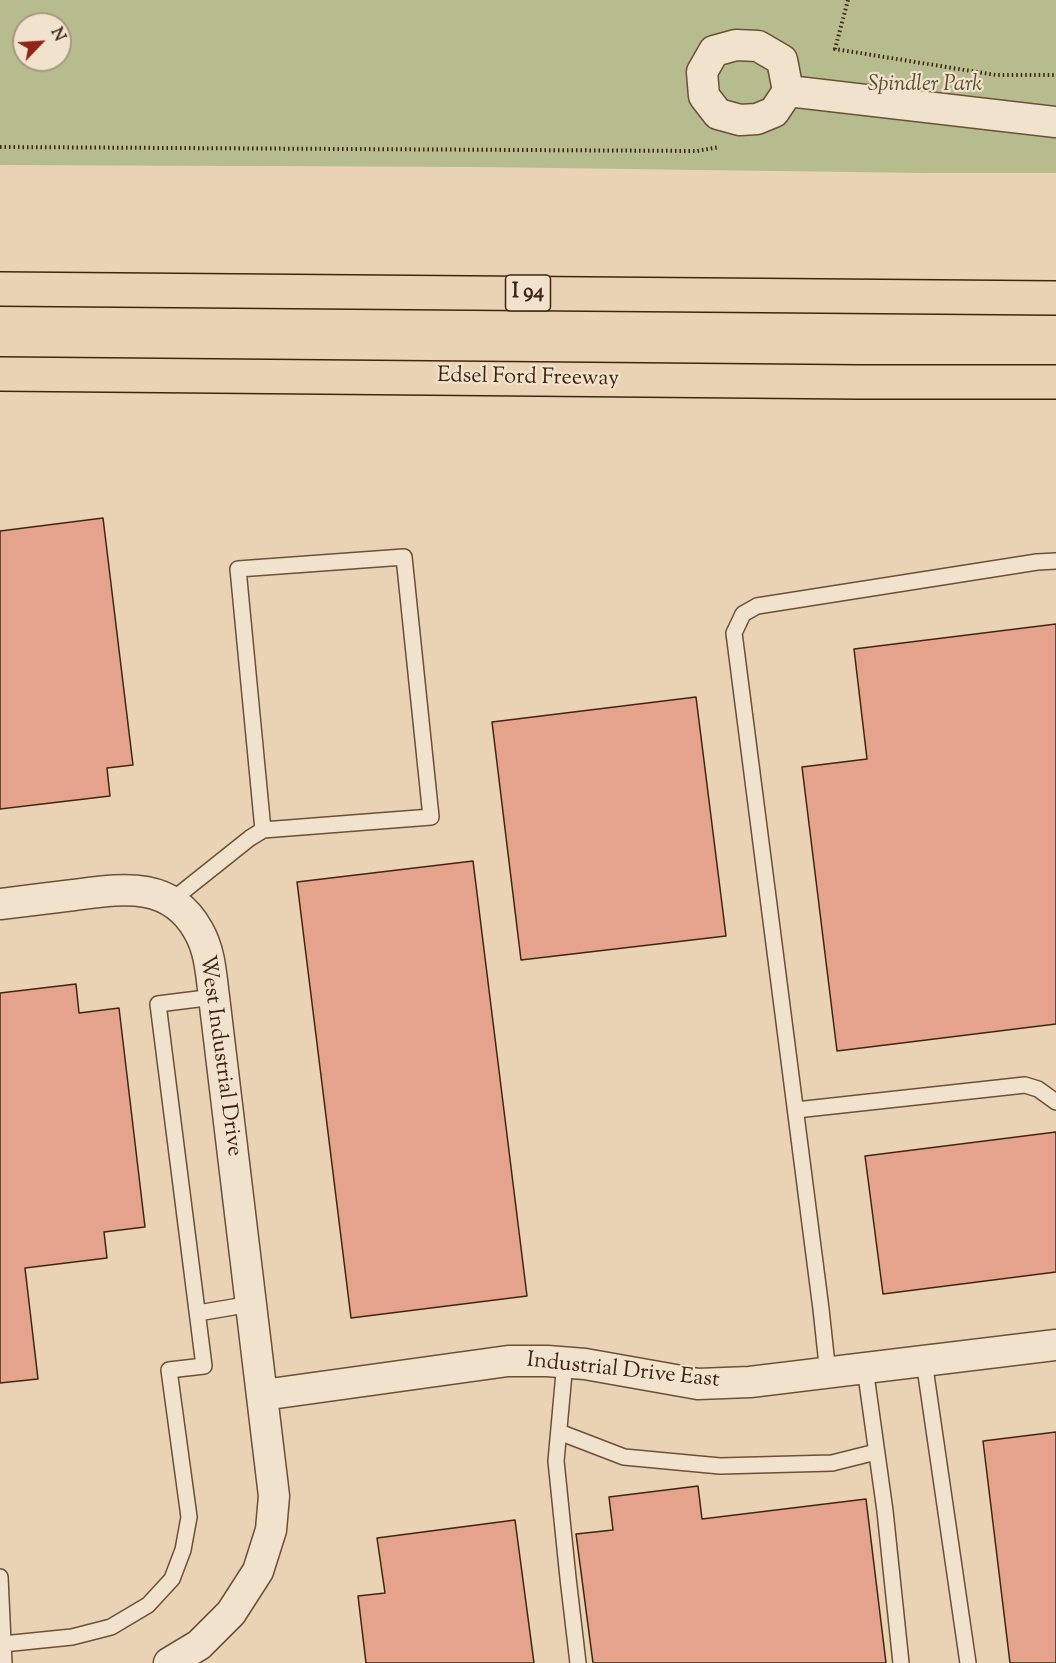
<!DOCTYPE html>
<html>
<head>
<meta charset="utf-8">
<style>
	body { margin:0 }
	#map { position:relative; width:1056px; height:1663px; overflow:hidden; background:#ead3b4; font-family:"Sorts Mill Goudy",serif }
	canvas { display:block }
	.north { position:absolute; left:12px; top:12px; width:60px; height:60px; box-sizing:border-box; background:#f1e2ce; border:2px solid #aa9682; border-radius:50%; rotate:65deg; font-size:16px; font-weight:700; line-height:24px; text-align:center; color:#3f250f }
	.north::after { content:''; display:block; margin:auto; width:21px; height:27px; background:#8f2418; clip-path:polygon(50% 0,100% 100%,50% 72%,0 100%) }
</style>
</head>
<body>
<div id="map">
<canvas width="1056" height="1663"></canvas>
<div class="north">N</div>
</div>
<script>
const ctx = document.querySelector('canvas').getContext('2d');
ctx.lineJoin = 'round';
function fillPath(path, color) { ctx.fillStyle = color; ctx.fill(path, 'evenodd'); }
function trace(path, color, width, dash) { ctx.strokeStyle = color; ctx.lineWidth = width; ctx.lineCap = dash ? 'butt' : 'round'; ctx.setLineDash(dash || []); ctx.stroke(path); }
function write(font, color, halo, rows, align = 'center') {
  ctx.font = font + ' "Sorts Mill Goudy",serif'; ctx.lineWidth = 4.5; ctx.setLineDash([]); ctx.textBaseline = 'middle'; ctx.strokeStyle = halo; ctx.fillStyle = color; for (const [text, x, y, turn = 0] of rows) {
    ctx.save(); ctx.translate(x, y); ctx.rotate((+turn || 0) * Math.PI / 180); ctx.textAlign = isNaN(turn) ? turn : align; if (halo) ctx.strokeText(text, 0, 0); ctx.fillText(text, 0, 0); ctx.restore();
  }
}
fillPath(new Path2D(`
	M 0,0 L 1056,0 L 1056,173 L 926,173 L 479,167 L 0,165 ZM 24,24 L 60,24 L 60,60 L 24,60 Z`), '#b6bc8e');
const building = new Path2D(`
	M 103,518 L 133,765 L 107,768 L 110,796 L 0,809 L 0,531 Z
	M 1056,624 L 1056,1024 L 837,1051 L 802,767 L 867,759 L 854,649 Z
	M 696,697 L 726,936 L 521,960 L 492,722 Z
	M 473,861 L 527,1296 L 351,1318 L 297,882 Z
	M 76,984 L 79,1013 L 119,1008 L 145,1227 L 104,1232 L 107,1258 L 25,1268 L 38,1379 L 0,1383 L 0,993 Z
	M 1056,1132 L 1056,1272 L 883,1294 L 865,1156 Z
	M 1056,1432 L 1056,1663 L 1010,1663 L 983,1441 Z
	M 698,1486 L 702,1519 L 866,1499 L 886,1663 L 593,1663 L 576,1534 L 613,1530 L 609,1497 Z
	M 515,1520 L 534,1663 L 366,1663 L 358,1596 L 385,1593 L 377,1538 Z`);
fillPath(building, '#e5a38e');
trace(building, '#3f250f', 1.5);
const lane = new Path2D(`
	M 171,901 L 250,838 L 263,830 L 431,817 L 404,557 L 238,569 L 263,830
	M 796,1110 L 1025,1085 L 1038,1089 L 1056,1102
	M 198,1313 L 251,1304
	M 924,1361 L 968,1663
	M 565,1362 L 556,1461 L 568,1578 L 578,1663
	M 865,1368 L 885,1511 L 901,1663
	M 828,1374 L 821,1309 L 734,633 L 743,614 L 757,606 L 1037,562 L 1056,561
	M 559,1432 L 624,1457 L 720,1466 L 832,1463 L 876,1452
	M 0,1577 L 4,1663
	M 3,1644 L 72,1637 L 111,1627 L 148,1605 L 172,1579 L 183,1550 L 189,1517 L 169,1370 L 204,1366 L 158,1004 L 214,997`);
const street = new Path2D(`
	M 736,45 L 758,46 L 782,60 L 788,91 L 774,112 L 757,119 L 740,120 L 718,114 L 704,96 L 702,72 L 714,51 Z
	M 788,91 L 1056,122
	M 0,904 C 25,901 49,898 74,895 C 121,889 170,880 198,930 C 210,950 211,974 214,997 L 274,1496 L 271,1530 L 258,1571 L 231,1613 L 199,1645 L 169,1663
	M 263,1395 L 508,1361 L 547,1361 L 585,1364 L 698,1384 L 750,1382 L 1056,1345`);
const highway = new Path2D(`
	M 0,289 L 1056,298
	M 0,374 L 859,382 L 1056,382`);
trace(lane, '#6a5038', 18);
trace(street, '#6a5038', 33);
trace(highway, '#3f250f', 36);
trace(new Path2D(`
	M 848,0 L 835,49 L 996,75 L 1056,75
	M 0,147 L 697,151 L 719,147`), '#3f250f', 4, [1.5, 3]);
trace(lane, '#f1e2ce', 15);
trace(street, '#f1e2ce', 30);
trace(highway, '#ead3b4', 33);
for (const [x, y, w] of [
	[528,293,45]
]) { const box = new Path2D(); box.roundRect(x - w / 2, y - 18, w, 36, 4.5); ctx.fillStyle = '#f1e2ce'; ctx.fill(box); trace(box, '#3f250f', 1.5); }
write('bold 21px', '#3f250f', null, [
	["I 94",528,293]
]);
write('italic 22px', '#5d4b2f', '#f1e2ce', [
	["Spindler Park",925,86]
]);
write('22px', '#3f250f', '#f1e2ce', [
	["Edsel Ford Freeway",528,379,1],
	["West Industrial Drive",219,1056,82],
	["Industrial Drive East",623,1372,6]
]);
</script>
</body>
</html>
